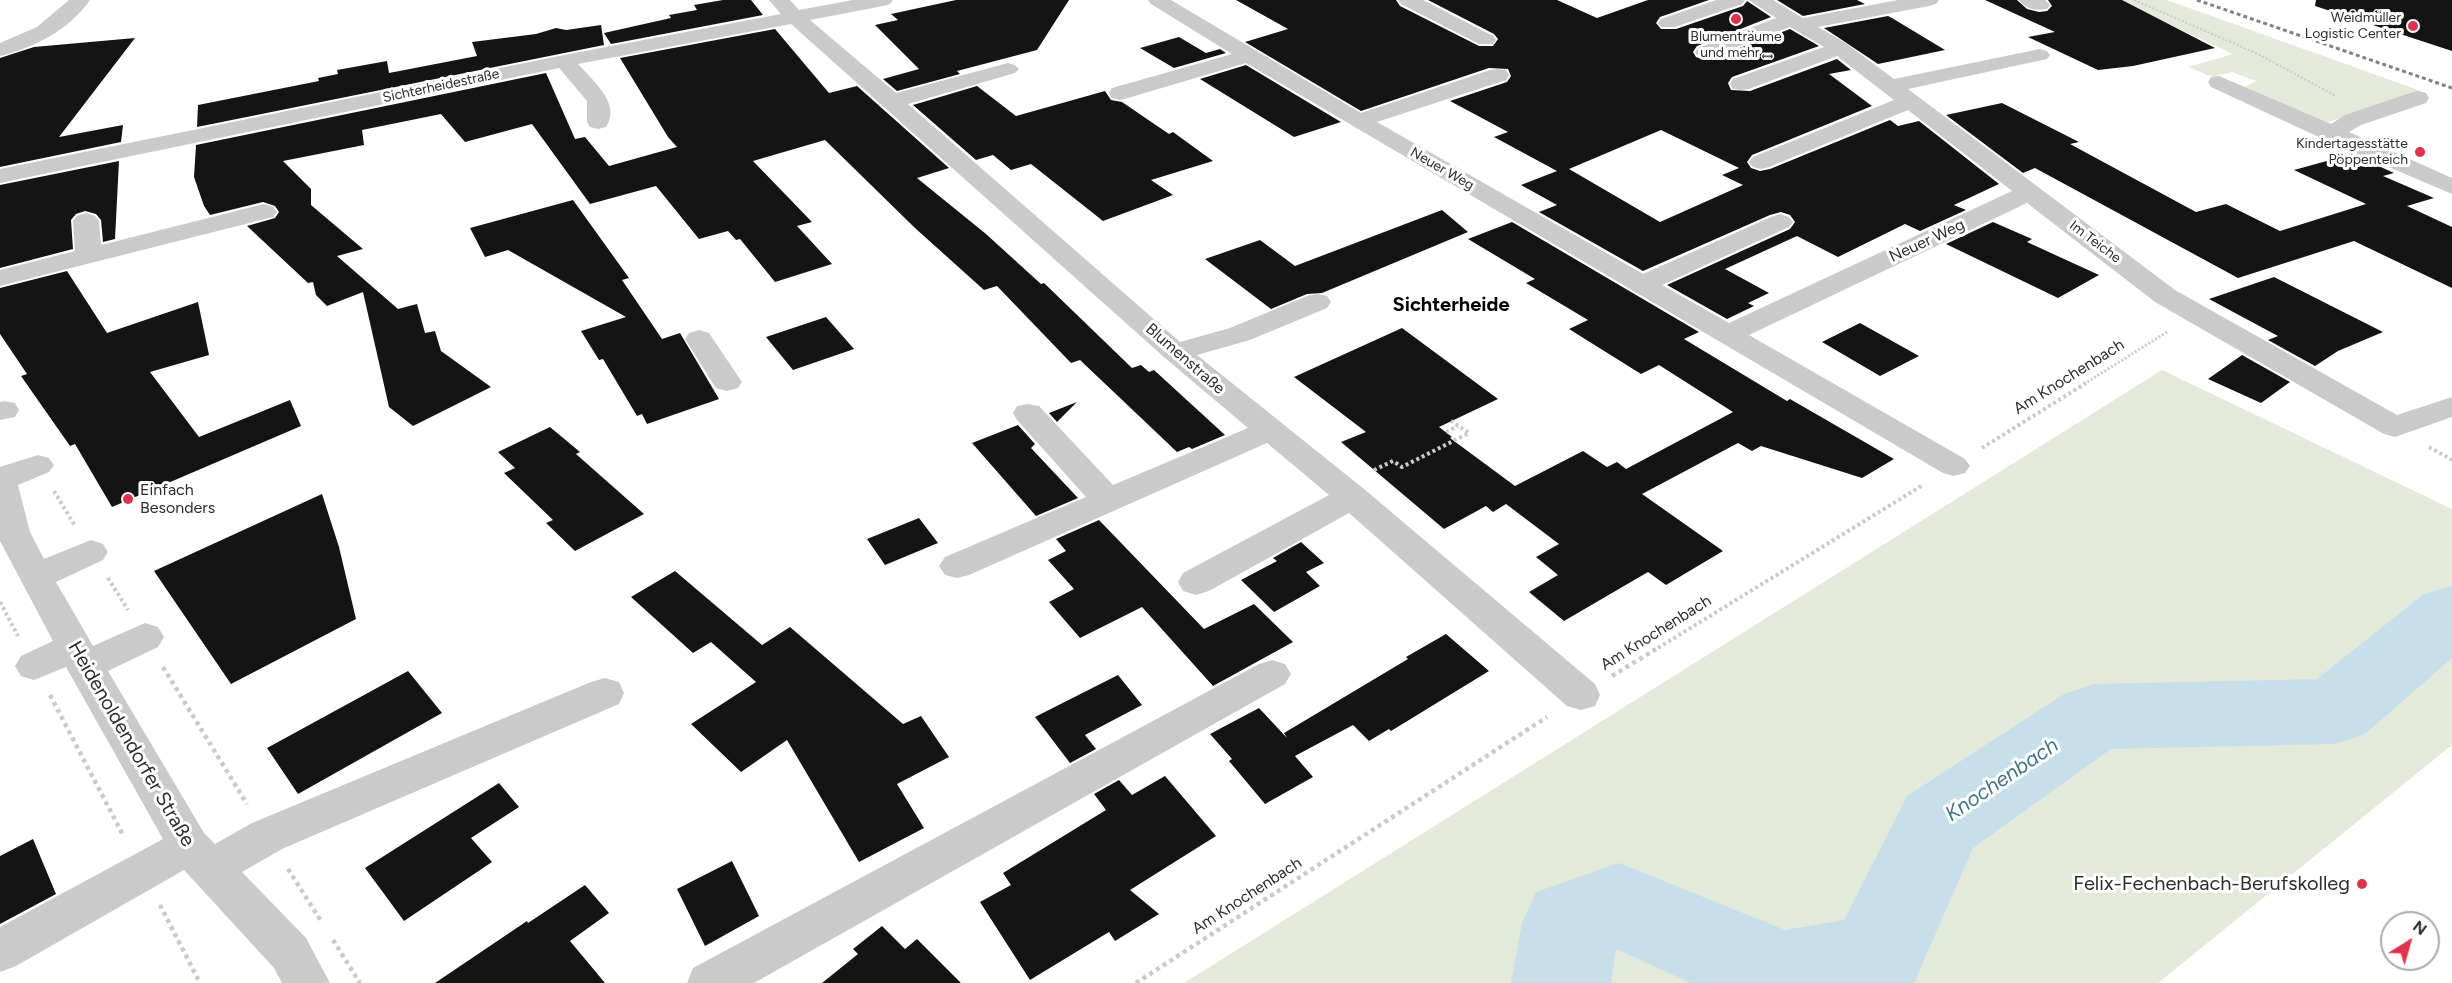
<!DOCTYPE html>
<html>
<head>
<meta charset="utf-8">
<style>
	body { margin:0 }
	#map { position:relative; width:2452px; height:983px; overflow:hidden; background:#fff; font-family:Figtree,sans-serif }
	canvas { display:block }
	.north { position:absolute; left:2380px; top:911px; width:60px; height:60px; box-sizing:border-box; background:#fff; border:2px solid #ababab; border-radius:50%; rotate:37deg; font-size:16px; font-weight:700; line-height:24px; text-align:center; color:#2d2d2d }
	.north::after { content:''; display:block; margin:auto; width:21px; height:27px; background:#e2314a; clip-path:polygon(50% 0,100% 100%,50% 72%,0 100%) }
</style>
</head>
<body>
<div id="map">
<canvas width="2452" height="983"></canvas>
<div class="north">N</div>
</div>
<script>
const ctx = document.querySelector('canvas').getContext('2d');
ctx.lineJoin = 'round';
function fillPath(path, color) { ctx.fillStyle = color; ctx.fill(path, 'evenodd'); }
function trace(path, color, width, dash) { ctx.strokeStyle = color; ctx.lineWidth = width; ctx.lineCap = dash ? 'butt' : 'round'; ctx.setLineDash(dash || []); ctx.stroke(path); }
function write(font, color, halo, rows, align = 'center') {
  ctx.font = font + ' Figtree,sans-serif'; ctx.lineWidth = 6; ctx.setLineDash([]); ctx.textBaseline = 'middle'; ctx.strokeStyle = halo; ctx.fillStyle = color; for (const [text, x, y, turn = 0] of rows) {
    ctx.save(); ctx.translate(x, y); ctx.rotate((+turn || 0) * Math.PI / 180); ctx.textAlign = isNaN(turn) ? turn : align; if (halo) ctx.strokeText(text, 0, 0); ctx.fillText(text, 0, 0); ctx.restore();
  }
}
fillPath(new Path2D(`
	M 2100,0 L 2167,0 L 2421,91 L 2323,124 L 2239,90 L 2256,81 L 2232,72 L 2215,76 L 2207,75 L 2188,67 L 2233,54 L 2143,12 Z
	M 2162,370 L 2452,509 L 2452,745 L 2158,983 L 1184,983 Z`), '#e4eada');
fillPath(new Path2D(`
	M 2452,586 L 2452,658 L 2365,734 L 2335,744 L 2111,749 L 1973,848 L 1914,983 L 1691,983 L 1616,949 L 1611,983 L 1511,983 L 1522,923 L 1536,892 L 1619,863 L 1785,930 L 1844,920 L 1907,796 L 2064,694 L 2094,684 L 2317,679 L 2424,594 Z`), '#c7dfea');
fillPath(new Path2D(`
	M 723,0 L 751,0 L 763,15 L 611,44 L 604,33 L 671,18 L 669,15 L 697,10 L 694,5 Z
	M 956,0 L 1069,0 L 1037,50 L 957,71 L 960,74 L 897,91 L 883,79 L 919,69 L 875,25 L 898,20 L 891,14 Z
	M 1236,0 L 1396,0 L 1400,6 L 1479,46 L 1493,46 L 1498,39 L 1494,34 L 1428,0 L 1557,0 L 1597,18 L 1648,0 L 1709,0 L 1660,17 L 1656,23 L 1661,29 L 1676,29 L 1743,6 L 1747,1 L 1771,17 L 1697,46 L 1693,52 L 1696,57 L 1704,60 L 1713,58 L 1790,29 L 1819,46 L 1732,77 L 1728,83 L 1731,90 L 1750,91 L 1837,59 L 1851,70 L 1829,74 L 1872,106 L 1752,155 L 1747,162 L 1751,168 L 1760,171 L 1770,169 L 1890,120 L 1898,126 L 1919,121 L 1999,184 L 1954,205 L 1966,210 L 1920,231 L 1905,224 L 1838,257 L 1797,236 L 1725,269 L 1769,293 L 1748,303 L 1754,306 L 1727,319 L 1667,285 L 1790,229 L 1795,222 L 1790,215 L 1781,212 L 1770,215 L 1643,271 L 1539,212 L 1557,205 L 1521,185 L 1557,171 L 1494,137 L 1508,132 L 1450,101 L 1507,82 L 1511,76 L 1508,69 L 1489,68 L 1361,111 L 1245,42 L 1288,29 ZM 1661,130 L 1739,168 L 1722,175 L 1743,185 L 1660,222 L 1569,169 Z
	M 1777,0 L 1857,0 L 1865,4 L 1803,16 Z
	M 1985,0 L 2017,0 L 2027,9 L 2039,12 L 2047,11 L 2052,6 L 2048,0 L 2122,0 L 2215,48 L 2133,66 L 2098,70 L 2028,37 L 2055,32 Z
	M 2316,0 L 2452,0 L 2452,51 L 2315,6 Z
	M 1888,16 L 1892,18 L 1945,50 L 1878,64 L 1824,28 Z
	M 601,25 L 604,45 L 197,127 L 198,105 L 319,81 L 318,78 L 338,74 L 337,70 L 387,61 L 389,73 L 477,56 L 472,42 L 536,34 L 556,28 L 566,30 Z
	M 775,29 L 829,93 L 857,86 L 949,168 L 917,178 L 986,234 L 1041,284 L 1044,283 L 1132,368 L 1141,365 L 1149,372 L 1154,370 L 1225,435 L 1192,449 L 1189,447 L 1177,452 L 1080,360 L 1071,363 L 997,286 L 984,290 L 915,228 L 825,140 L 753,161 L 812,222 L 797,226 L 832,264 L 775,282 L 740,239 L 736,240 L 728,231 L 699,239 L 656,186 L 590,204 L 532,124 L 465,142 L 441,114 L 362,130 L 364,145 L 283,161 L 311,189 L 311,205 L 363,249 L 337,256 L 398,309 L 417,304 L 425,333 L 435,331 L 441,351 L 491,387 L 413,426 L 389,407 L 363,292 L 327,306 L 316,295 L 313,282 L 308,283 L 247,226 L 275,218 L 279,212 L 275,206 L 263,202 L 210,215 L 204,206 L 194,177 L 196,145 L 546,73 L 575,139 L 585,137 L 609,166 L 677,147 L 668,137 L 620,58 Z
	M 1179,37 L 1206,53 L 1220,49 L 1226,53 L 1174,68 L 1140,48 Z
	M 135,38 L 59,137 L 123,125 L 121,142 L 0,167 L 0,58 L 34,47 Z
	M 1246,65 L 1341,122 L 1294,137 L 1200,79 Z
	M 977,86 L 1016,116 L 1105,91 L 1111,100 L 1122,102 L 1169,134 L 1173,132 L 1213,161 L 1151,180 L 1173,195 L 1103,221 L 1031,164 L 1011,170 L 993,155 L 976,160 L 913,105 Z
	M 2002,103 L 2079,142 L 2070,144 L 2196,212 L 2226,204 L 2280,231 L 2366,204 L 2294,170 L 2352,154 L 2394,173 L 2383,176 L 2434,198 L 2407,206 L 2452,227 L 2452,288 L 2354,241 L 2238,278 L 2035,168 L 2023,173 L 1946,115 Z
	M 119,161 L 115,239 L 103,242 L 101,220 L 96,214 L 85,211 L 76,214 L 71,220 L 73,249 L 0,268 L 0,185 Z
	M 573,200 L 629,278 L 622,280 L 662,339 L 680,333 L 719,399 L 647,424 L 642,414 L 637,416 L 603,359 L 599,360 L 581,331 L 626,317 L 508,250 L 485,257 L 470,228 Z
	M 1442,210 L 1468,232 L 1322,293 L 1307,294 L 1271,309 L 1205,259 L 1260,240 L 1295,266 Z
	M 1512,222 L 1699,332 L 1684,339 L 1787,401 L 1790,399 L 1894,459 L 1862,478 L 1761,446 L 1752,451 L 1738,443 L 1642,494 L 1723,551 L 1666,585 L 1648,572 L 1564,621 L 1529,592 L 1558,575 L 1536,557 L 1559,544 L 1506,504 L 1493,512 L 1486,506 L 1444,529 L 1341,442 L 1366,432 L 1294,377 L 1402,328 L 1498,399 L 1439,427 L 1452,437 L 1450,438 L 1515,486 L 1583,451 L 1607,467 L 1617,462 L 1626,469 L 1733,412 L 1659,365 L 1641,374 L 1569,329 L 1588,320 L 1526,283 L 1535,279 L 1468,239 Z
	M 1993,222 L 2032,239 L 2027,242 L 2099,275 L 2058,298 L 1946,244 Z
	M 67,271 L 107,333 L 198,302 L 209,355 L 150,372 L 199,437 L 290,400 L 301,426 L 112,507 L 75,444 L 70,446 L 21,376 L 27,374 L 0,334 L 0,288 Z
	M 2274,277 L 2383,332 L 2338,351 L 2315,366 L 2268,340 L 2278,336 L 2209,299 Z
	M 826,317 L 854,349 L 793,370 L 766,337 Z
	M 1860,323 L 1919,356 L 1880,376 L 1822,342 Z
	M 2242,355 L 2290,382 L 2261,403 L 2208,379 Z
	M 1077,402 L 1057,422 L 1049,413 Z
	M 1018,425 L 1035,444 L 1031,448 L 1078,498 L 1036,516 L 972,443 Z
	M 550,427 L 580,452 L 576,454 L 644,514 L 575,551 L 546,523 L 553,520 L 504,473 L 515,468 L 498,452 Z
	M 322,494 L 339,547 L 356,619 L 231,684 L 154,571 Z
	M 919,518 L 938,543 L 885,565 L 867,539 Z
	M 1099,520 L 1204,629 L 1254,604 L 1293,642 L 1213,686 L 1142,607 L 1080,638 L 1049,602 L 1074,589 L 1048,560 L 1066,551 L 1056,539 Z
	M 1301,542 L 1324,563 L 1306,572 L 1320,586 L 1274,612 L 1241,580 L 1277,561 L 1273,558 Z
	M 675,571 L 762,645 L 790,627 L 903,724 L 921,716 L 949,757 L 897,784 L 924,828 L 859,862 L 787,740 L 741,772 L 691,724 L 756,682 L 711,642 L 693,653 L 631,597 Z
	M 1446,634 L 1489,671 L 1391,731 L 1389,729 L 1369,741 L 1353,725 L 1295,756 L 1313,777 L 1265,804 L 1229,761 L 1232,759 L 1210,734 L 1259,708 L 1287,738 L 1284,733 L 1408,659 L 1406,657 Z
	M 408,671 L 442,713 L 298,794 L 267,748 Z
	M 1118,675 L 1142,705 L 1085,735 L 1096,749 L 1070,763 L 1035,717 Z
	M 1165,776 L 1216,836 L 1130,890 L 1159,914 L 1115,941 L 1109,932 L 1030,980 L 980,902 L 1011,885 L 1003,873 L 1106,810 L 1094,794 L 1119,780 L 1132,795 Z
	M 499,783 L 519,807 L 471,838 L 492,862 L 404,921 L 365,868 Z
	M 33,839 L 56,894 L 0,924 L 0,856 Z
	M 732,861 L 759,916 L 705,946 L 677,889 Z
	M 585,885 L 609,913 L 570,941 L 605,983 L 435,983 L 527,921 L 528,923 Z
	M 882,926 L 905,949 L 917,939 L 961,983 L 822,983 L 858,954 L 853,949 Z`), '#141414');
trace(new Path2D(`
	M 2134,0 L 2256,53 L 2336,96`), '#cacaca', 2, [2, 2]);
trace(new Path2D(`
	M 2084,384 L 2167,332`), '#cacaca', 3, [2, 2]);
trace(new Path2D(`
	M 1446,432 L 1458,426
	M 2429,447 L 2452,460
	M 1982,448 L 2086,383
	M 1374,470 L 1393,461 L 1402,467 L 1469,433 L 1451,421
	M 54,491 L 75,526
	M 108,578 L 128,610
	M 0,602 L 18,636
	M 1653,651 L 1923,485`), '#cacaca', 4, [3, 3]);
trace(new Path2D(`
	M 163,667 L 247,804
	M 1612,676 L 1656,649
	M 50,695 L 124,837
	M 288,869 L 321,921
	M 160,905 L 200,983
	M 333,940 L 360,983
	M 1136,983 L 1547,717`), '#cacaca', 4.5, [4, 4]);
fillPath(new Path2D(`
	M 69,0 L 90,0 C 69,30 34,48 0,56 L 0,43 L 37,27 Z
	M 769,0 L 790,0 L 799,10 L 853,0 L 893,0 L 890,4 L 883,6 L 810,20 L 896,93 L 1008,63 L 1015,65 L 1019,69 L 1015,73 L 908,104 L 1180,342 L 1230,328 L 1307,296 L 1317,294 L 1327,296 L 1331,302 L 1327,308 L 1250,340 L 1197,355 L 1364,489 L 1595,684 L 1600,695 L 1595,706 L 1581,710 L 1567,706 L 1349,513 L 1209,591 L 1196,595 L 1183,591 L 1178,582 L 1183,573 L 1329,495 L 1267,443 L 969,575 L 957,578 L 945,575 L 939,566 L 945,557 L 1086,497 L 1017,420 L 1013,413 L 1017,406 L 1028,404 L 1039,406 L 1113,485 L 1248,428 L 1165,358 L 791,24 L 578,64 C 592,80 622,104 606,127 L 598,129 L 590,127 L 587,122 L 587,101 L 559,68 L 0,183 L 0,169 L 564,55 L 781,14 Z
	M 1148,0 L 1171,0 L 1361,113 L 1490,70 L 1498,69 L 1506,70 L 1509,75 L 1506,80 L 1377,122 L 1643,274 L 1771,217 L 1780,214 L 1789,217 L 1793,222 L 1789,227 L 1662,285 L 1729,323 L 2012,191 L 1908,110 L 1769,167 L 1761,169 L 1753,167 L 1749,162 L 1753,157 L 1894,100 L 1837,56 L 1749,89 L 1741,90 L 1733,89 L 1730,84 L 1733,79 L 1824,47 L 1790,27 L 1712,56 L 1705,58 L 1698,56 L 1695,52 L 1698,48 L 1776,18 L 1749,0 L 1773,0 L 1803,18 L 1898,0 L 1939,0 L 1936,4 L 1929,6 L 1818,27 L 1847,44 L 1894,79 L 2040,49 L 2047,51 L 2050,55 L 2047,59 L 1908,89 L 2175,290 L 2397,415 L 2452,397 L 2452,417 L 2395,437 L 2384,434 L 2155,302 L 2027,203 L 1749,335 L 1965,459 L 1970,466 L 1965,473 L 1954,476 L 1943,473 L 1246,63 L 1128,98 L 1120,100 L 1112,98 L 1109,93 L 1112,88 L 1232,54 L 1151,4 Z
	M 1398,0 L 1423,0 L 1493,36 L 1496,40 L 1493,44 L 1479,44 L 1401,4 Z
	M 1716,0 L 1745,0 L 1742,4 L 1675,27 L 1661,27 L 1658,23 L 1661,19 Z
	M 2019,0 L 2045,0 L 2050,5 L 2047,9 C 2037,11 2025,9 2019,0 Z
	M 2219,76 L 2331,124 L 2345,115 L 2410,93 L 2418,91 L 2426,93 L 2429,98 L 2426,103 L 2361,125 L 2349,132 L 2452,178 L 2452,194 L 2323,139 L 2211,87 L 2208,82 L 2211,77 Z
	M 264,204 L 273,207 L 277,212 L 273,217 L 0,286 L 0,270 L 75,251 L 73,221 L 77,216 L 86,213 L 95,216 L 99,221 L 101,245 Z
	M 699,330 L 709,333 L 713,339 L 742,382 L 738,388 L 727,391 L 716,388 L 712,382 L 685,339 L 689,333 Z
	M 4,401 L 15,403 L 19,410 L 15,417 L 0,420 L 0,402 Z
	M 38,455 L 49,458 L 54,465 L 49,472 L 18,485 L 30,532 L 44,559 L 91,540 L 103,544 L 108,552 L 103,560 L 56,582 L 93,646 L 145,623 L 158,627 L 164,637 L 158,647 L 108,671 L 204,833 L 215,844 L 252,823 L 591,682 L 605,678 L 619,682 L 624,693 L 619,704 L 282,849 L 242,872 L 306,938 L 330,983 L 282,983 L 274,968 L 184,870 L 16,966 L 0,972 L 0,927 L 163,839 L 66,667 L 34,680 L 21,676 L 15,666 L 21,656 L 53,641 L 0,541 L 0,467 Z
	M 1272,660 L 1285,664 L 1291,674 L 1285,684 L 754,983 L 687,983 L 693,968 L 1259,664 Z`), '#cacaca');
trace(new Path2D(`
	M 2197,0 L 2452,88`), '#828282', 3, [4, 3]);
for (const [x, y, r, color] of [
	[1736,19,6,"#e2314a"],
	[2413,26,6,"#e2314a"],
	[2420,152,6,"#e2314a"],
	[128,499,6,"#e2314a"],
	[2362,884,6,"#e2314a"]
]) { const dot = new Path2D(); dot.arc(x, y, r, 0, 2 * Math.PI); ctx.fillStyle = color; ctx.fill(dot); trace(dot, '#fff', 2); }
write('14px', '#2d2d2d', '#fff', [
	["Weidmüller",2401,18],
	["Logistic Center",2401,34],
	["Blumenträume",1736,37,"center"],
	["und mehr ...",1736,53,"center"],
	["Kindertagesstätte",2408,144],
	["Pöppenteich",2408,160]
], 'right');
write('14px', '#2d2d2d', '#fff', [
	["Sichterheidestraße",441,86,-12],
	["Neuer Weg",1442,169,30],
	["Im Teiche",2095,242,37]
]);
write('16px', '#2d2d2d', '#fff', [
	["Neuer Weg",1927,241,-25],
	["Blumenstraße",1185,359,41],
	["Am Knochenbach",2069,377,-32],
	["Am Knochenbach",1656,633,-32],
	["Am Knochenbach",1247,896,-33]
]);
write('16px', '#2d2d2d', '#fff', [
	["Einfach",140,490],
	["Besonders",140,508]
], 'left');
write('bold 20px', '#000', '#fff', [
	["Sichterheide",1451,305]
]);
write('20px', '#2d2d2d', '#fff', [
	["Heidenoldendorfer Straße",131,744,60]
]);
write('20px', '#2d2d2d', '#fff', [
	["Felix-Fechenbach-Berufskolleg",2350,884]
], 'right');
write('italic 21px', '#3d738d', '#fff', [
	["Knochenbach",2002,780,-34]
]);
</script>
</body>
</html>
